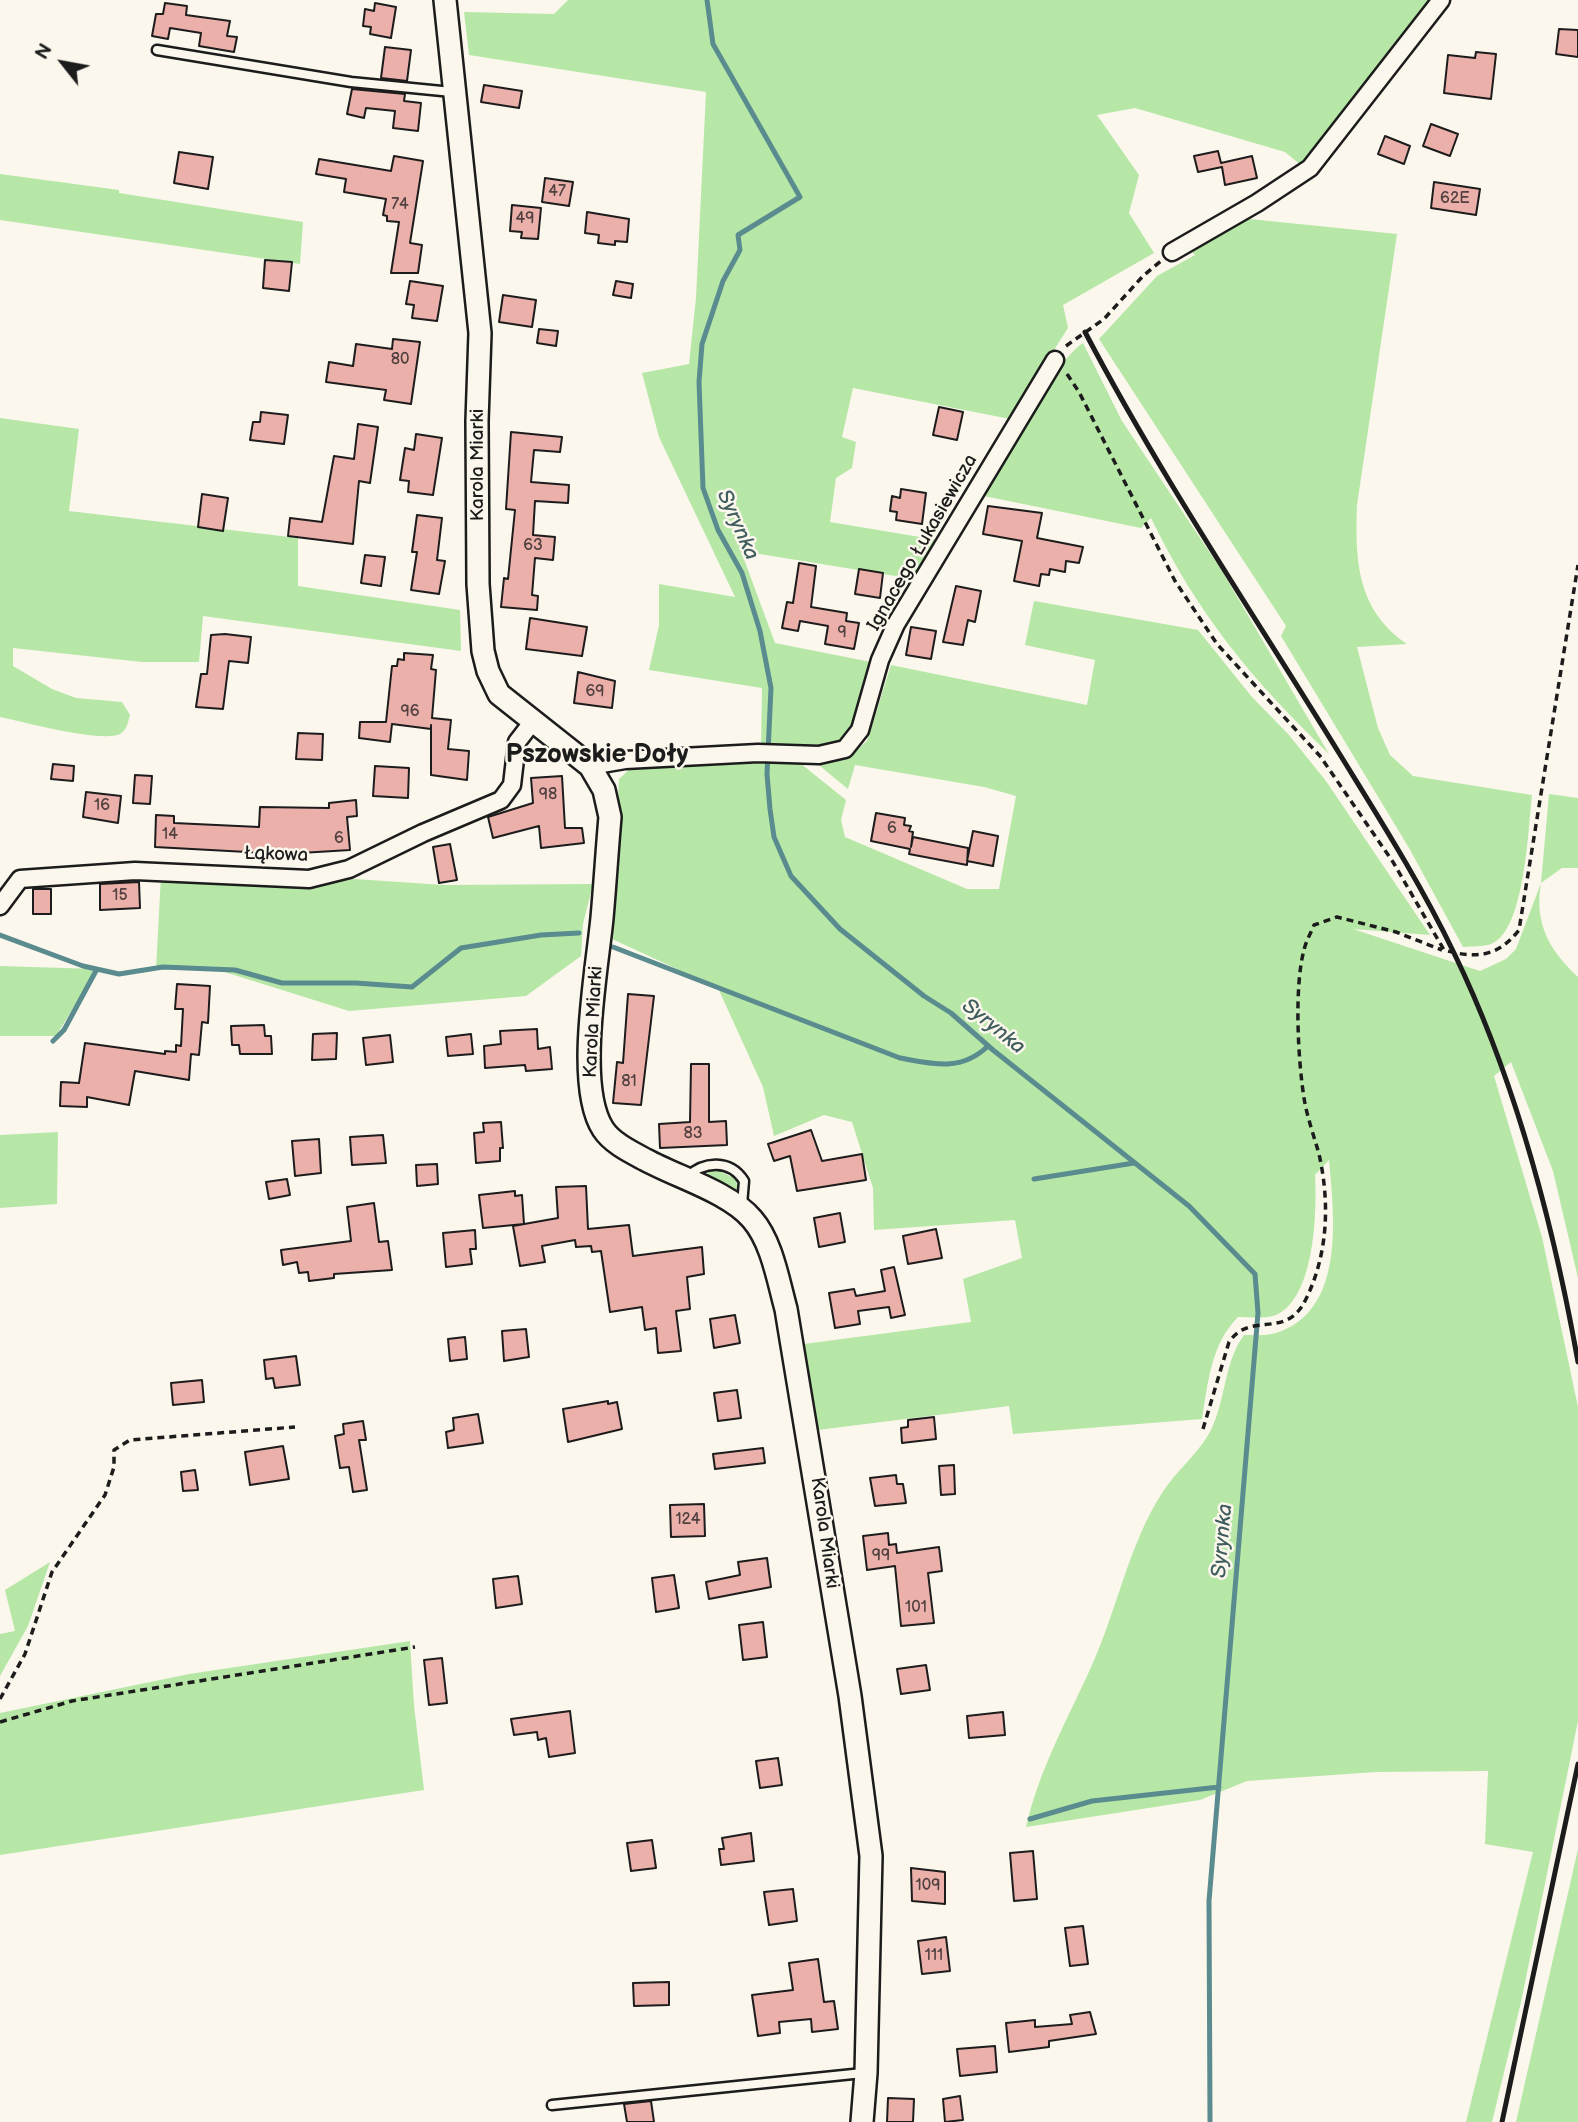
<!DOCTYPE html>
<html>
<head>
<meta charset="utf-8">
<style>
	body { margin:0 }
	#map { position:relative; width:1578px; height:2122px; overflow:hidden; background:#fbf7ec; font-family:"Balsamiq Sans",sans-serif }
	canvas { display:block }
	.north { position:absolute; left:28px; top:28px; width:70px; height:70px; -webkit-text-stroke:5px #fbf7ec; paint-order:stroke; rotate:301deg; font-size:19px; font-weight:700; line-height:28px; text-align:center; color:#1c1c1c }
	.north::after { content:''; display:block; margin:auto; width:24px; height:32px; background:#1c1c1c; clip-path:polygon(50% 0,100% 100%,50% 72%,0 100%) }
</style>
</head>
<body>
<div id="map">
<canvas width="1578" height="2122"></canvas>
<div class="north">N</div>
</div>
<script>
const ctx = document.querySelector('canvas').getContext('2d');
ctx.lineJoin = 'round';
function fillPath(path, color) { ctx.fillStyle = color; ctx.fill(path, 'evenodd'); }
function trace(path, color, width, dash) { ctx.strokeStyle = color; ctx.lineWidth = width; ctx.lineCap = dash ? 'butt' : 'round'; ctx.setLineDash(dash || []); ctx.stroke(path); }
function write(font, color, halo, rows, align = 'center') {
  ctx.font = font + ' "Balsamiq Sans",sans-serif'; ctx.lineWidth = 5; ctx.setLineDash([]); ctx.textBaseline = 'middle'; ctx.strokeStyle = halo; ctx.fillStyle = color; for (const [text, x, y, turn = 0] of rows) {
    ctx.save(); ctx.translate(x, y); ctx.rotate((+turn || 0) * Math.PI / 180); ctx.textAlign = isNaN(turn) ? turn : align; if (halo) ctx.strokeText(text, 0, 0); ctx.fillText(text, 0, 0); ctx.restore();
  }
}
fillPath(new Path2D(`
	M 568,0 L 1432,0 L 1373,79 L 1301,165 L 1285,152 L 1135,108 L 1097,115 L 1139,175 L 1129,213 L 1154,253 L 1063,305 L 1068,328 L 1010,419 L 853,388 L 842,437 L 856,442 L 852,468 L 836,478 L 830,522 L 938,540 L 914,579 L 741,551 L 775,643 L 876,663 C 868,689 858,738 827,745 C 807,750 782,747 761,747 L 762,688 L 649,670 L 659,625 L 659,584 L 735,597 L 659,437 L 642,373 L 689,364 L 696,298 L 706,92 L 469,55 L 464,12 L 554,14 Z
	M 0,174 L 119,190 L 119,193 L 303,222 L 300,264 L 0,220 Z
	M 1240,218 L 1397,234 L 1357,505 C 1355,561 1357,610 1407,644 L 1357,647 L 1378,728 L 1390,755 L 1413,776 L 1532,795 C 1528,829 1525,931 1491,944 C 1484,947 1471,946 1463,947 L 1409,848 L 1281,636 L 1286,626 L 1099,339 L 1157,276 L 1195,255 L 1190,250 Z
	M 1083,343 L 1122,421 L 1222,571 L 1329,754 C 1252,680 1198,615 1151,518 L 1141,528 L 979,495 C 1001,460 1053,363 1083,343 Z
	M 0,418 L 79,429 L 69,511 L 298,538 L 298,586 L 460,610 L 461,651 L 203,616 L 199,662 L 142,662 L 13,648 L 13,666 L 52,689 L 76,698 L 122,702 L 130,715 C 128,722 127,730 120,734 C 100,743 25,722 0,717 Z
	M 1034,601 L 1198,630 L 1252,697 L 1289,735 L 1326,781 L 1430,935 L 1353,929 L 1480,971 L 1506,959 L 1516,949 L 1541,883 L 1549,794 L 1578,798 L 1578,868 L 1562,868 L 1541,883 C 1534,923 1549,950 1578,977 L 1578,1278 L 1553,1171 L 1511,1062 L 1494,1076 L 1542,1237 L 1578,1407 L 1578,1721 L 1521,2002 L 1492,2122 L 1466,2122 L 1533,1852 L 1485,1844 L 1488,1771 L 1376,1772 L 1247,1781 L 1200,1800 L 1026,1827 C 1040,1767 1067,1721 1092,1665 C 1117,1610 1129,1544 1162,1493 C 1176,1471 1199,1453 1211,1430 C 1226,1399 1224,1362 1244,1335 C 1254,1335 1267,1336 1276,1333 C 1346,1311 1334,1216 1329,1160 L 1315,1175 C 1317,1211 1315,1298 1276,1315 C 1266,1319 1249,1317 1238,1317 C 1211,1344 1208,1383 1202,1419 L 1013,1434 L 1009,1406 L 818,1430 L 804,1344 L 971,1322 L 963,1279 L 1022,1258 L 1015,1220 L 874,1230 L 873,1188 L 852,1122 L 824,1115 L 774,1136 L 763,1087 L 718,988 L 610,938 L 619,779 L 633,766 L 800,763 L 846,800 L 841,820 L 845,837 L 967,889 L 999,889 L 1016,796 L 984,787 L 855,765 L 848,789 L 815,762 L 845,760 L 867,741 L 891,665 L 1087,705 L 1095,660 L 1025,645 Z
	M 161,875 L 259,884 L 355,879 L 444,885 L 593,884 L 583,924 L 581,956 L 526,996 L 349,1011 L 215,969 L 156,970 Z
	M 0,966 L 97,969 L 56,1036 L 0,1036 Z
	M 58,1132 L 57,1204 L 0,1208 L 0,1135 Z
	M 713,1168 L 736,1179 L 738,1192 L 709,1177 L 707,1171 Z
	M 50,1562 L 28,1626 L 0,1676 L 0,1634 L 15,1631 L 5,1590 Z
	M 410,1641 L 414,1706 L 424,1790 L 0,1855 L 0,1713 L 189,1674 Z
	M 1578,1849 L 1578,2122 L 1516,2122 Z`), '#b6e7a7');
trace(new Path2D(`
	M 707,0 L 713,44 L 800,197 L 738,235 L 740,250 L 723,281 L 702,344 L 699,382 L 703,488 L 718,530 L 742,573 L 760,631 L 771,688 L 767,774 L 770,809 L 774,837 L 791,876 L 840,929 L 924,996 L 951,1013 L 993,1050 L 1189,1206 L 1255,1274 L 1258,1313 L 1209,1901 L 1210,2122
	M 0,935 L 83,966 L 119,974 L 163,967 L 235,970 L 282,983 L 356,983 L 412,987 L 461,948 L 541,935 L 579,933
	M 613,947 L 900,1058 C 933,1064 961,1072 988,1046
	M 53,1041 L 64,1030 L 97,969
	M 1034,1179 L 1134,1163
	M 1030,1819 L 1092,1801 L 1219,1787`), '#5a8b8f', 5);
const building = new Path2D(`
	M 165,3 L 187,6 L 186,15 L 230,21 L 227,36 L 237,37 L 234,52 L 199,46 L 201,33 L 170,28 L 168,39 L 152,36 L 156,14 L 163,14 Z
	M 375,3 L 396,7 L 391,38 L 370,34 L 371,27 L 363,26 L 365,9 L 374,11 Z
	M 1559,29 L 1578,30 L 1578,57 L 1556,54 Z
	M 385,47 L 411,50 L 407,81 L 381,78 Z
	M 1476,52 L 1496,54 L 1491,99 L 1444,93 L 1448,55 L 1475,58 Z
	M 484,85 L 522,91 L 519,108 L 481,102 Z
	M 352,89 L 405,94 L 404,101 L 421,103 L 418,131 L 393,128 L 395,111 L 366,108 L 364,118 L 347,114 Z
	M 1431,124 L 1458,134 L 1450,156 L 1423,146 Z
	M 1385,136 L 1410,146 L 1404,164 L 1378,154 Z
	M 1218,151 L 1221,163 L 1252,156 L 1257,178 L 1225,185 L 1222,167 L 1198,172 L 1194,156 Z
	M 179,152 L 213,157 L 208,189 L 174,183 Z
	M 394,156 L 423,161 L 410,243 L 422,245 L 418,273 L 391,273 L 399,222 L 387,221 L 387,216 L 383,215 L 386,199 L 344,192 L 346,179 L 316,174 L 319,159 L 391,171 Z
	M 545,178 L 573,182 L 569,206 L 542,202 Z
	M 1434,182 L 1480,189 L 1476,215 L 1431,208 Z
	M 512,205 L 541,208 L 538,239 L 521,238 L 522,232 L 510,231 Z
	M 587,212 L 629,219 L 627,242 L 615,241 L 615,245 L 598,243 L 599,235 L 585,233 Z
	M 265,260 L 292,262 L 289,291 L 263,288 Z
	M 410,281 L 443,286 L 437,321 L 412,318 L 414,305 L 406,304 Z
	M 616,281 L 633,284 L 631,298 L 613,295 Z
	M 503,295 L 536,300 L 532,327 L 499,322 Z
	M 539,329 L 558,331 L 556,346 L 537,343 Z
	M 393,339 L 420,342 L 411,404 L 384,400 L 386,390 L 326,382 L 329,362 L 353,366 L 356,344 L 392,349 Z
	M 939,407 L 963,412 L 957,440 L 933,435 Z
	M 261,412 L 288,415 L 284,444 L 250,440 L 253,422 L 260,422 Z
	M 358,424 L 378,427 L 370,483 L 359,481 L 353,544 L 288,536 L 290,518 L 322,522 L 334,456 L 354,459 Z
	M 511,432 L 562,437 L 560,452 L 534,450 L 531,482 L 569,485 L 568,503 L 535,501 L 533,535 L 555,537 L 553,560 L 535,558 L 532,595 L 538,596 L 537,610 L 501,607 L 504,578 L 508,579 L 515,510 L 506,509 Z
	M 416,434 L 442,438 L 433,495 L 408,492 L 409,481 L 400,480 L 405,448 L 414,450 Z
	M 901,489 L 926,493 L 922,524 L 896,520 L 897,512 L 890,511 L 892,496 L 900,498 Z
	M 202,494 L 228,498 L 223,531 L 198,527 Z
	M 988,506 L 1042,513 L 1037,538 L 1083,547 L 1079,563 L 1066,561 L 1065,572 L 1050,569 L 1049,575 L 1041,574 L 1039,586 L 1014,581 L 1022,541 L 983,534 Z
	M 417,515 L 442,518 L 437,560 L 445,561 L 439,594 L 411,590 L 417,552 L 412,552 Z
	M 365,555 L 385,557 L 381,586 L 361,583 Z
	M 799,563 L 816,566 L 811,607 L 847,613 L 846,621 L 859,623 L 854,649 L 825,644 L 828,626 L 800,621 L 798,631 L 782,628 L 787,602 L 793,603 Z
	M 859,569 L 883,573 L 880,598 L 855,594 Z
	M 956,586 L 981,591 L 975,622 L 968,620 L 963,645 L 943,642 Z
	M 530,618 L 587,627 L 582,656 L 526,649 Z
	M 911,627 L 936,631 L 931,659 L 906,655 Z
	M 225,634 L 251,637 L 248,663 L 229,661 L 223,709 L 196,707 L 201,674 L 207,674 L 211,635 Z
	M 404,653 L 433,655 L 431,669 L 436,670 L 432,718 L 451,720 L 448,749 L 469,751 L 467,780 L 431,775 L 431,725 L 431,729 L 392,724 L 390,742 L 359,738 L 360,722 L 386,722 L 392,666 L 397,666 L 398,659 L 404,660 Z
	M 578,672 L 615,681 L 612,708 L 574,703 Z
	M 298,733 L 323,734 L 322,760 L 296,759 Z
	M 53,764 L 74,766 L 73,781 L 51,779 Z
	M 375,766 L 409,768 L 408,798 L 373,796 Z
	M 135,775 L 152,776 L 150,804 L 133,803 Z
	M 562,776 L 565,828 L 582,828 L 584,843 L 541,848 L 539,826 L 493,838 L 488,817 L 533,803 L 531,778 Z
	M 86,792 L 121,796 L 118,823 L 83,817 Z
	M 356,800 L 357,816 L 347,817 L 350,850 L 284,854 L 155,847 L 156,815 L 174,816 L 174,823 L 259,827 L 260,807 L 329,808 L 329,803 Z
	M 876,813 L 905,818 L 904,825 L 911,826 L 909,831 L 913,832 L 911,847 L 913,837 L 968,848 L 967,865 L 909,854 L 910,849 L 871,841 Z
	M 973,831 L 998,836 L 993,866 L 967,861 Z
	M 450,844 L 457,880 L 439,883 L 433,847 Z
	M 139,882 L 140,908 L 100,910 L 100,884 Z
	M 33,889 L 51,889 L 51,914 L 33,914 Z
	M 177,984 L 210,986 L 208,1023 L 202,1022 L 199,1055 L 191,1054 L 189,1080 L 135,1071 L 129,1105 L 87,1097 L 87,1107 L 60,1106 L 61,1082 L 79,1083 L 85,1043 L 165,1054 L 165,1051 L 176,1052 L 176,1045 L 181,1046 L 183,1009 L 175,1009 Z
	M 628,994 L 654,996 L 641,1105 L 613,1103 L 617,1062 L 623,1063 Z
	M 264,1025 L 265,1036 L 271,1036 L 272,1054 L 240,1054 L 239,1045 L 232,1045 L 231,1026 Z
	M 537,1029 L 538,1049 L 550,1047 L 552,1069 L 526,1071 L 525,1065 L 485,1068 L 484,1046 L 501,1044 L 500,1031 Z
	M 337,1033 L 336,1059 L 312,1060 L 313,1034 Z
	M 471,1034 L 473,1054 L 448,1056 L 446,1037 Z
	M 390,1035 L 393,1062 L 366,1065 L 363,1038 Z
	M 691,1064 L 709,1064 L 709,1122 L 726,1121 L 727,1145 L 660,1148 L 659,1124 L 690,1122 Z
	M 501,1122 L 503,1148 L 500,1148 L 500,1161 L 476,1163 L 474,1133 L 484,1132 L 483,1123 Z
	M 811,1130 L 822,1161 L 862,1154 L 866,1180 L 797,1191 L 790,1156 L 774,1161 L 768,1144 Z
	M 383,1135 L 386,1163 L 352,1165 L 350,1137 Z
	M 319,1139 L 321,1173 L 295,1176 L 292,1141 Z
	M 437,1164 L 438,1184 L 417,1186 L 416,1165 Z
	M 287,1179 L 290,1195 L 269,1199 L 266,1182 Z
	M 586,1186 L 588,1229 L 629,1225 L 633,1256 L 702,1247 L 704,1274 L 687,1277 L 690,1309 L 676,1311 L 681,1351 L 658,1353 L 656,1328 L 645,1330 L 642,1307 L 610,1312 L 601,1251 L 592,1252 L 591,1246 L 576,1247 L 575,1240 L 542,1246 L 545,1262 L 520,1266 L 513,1226 L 558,1218 L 556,1187 Z
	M 515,1191 L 515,1196 L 522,1195 L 524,1224 L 483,1228 L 479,1195 Z
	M 374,1203 L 379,1242 L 388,1241 L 392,1270 L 334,1274 L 334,1278 L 309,1281 L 308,1272 L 299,1273 L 297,1262 L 283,1265 L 281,1250 L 351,1241 L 347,1207 Z
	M 840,1213 L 845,1242 L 819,1247 L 814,1218 Z
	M 936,1229 L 942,1258 L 908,1264 L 903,1236 Z
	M 475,1230 L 476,1249 L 470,1249 L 472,1264 L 446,1267 L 443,1233 Z
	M 894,1267 L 905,1315 L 891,1318 L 889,1307 L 858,1311 L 860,1324 L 835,1328 L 829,1293 L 854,1289 L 856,1296 L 885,1291 L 881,1270 Z
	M 735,1315 L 740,1343 L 714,1348 L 710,1319 Z
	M 526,1329 L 529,1357 L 504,1361 L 502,1331 Z
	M 465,1337 L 467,1359 L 450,1361 L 448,1339 Z
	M 296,1356 L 300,1385 L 275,1388 L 273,1378 L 266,1379 L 264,1360 Z
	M 202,1380 L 204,1402 L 173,1405 L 171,1383 Z
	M 737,1390 L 741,1418 L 718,1421 L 714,1393 Z
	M 608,1401 L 608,1404 L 617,1402 L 622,1429 L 568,1442 L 563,1409 Z
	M 478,1414 L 483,1443 L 448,1448 L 446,1432 L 454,1430 L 453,1418 Z
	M 934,1417 L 936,1439 L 902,1443 L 901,1428 L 908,1427 L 908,1420 Z
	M 363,1421 L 366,1440 L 359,1440 L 367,1490 L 353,1492 L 349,1467 L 340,1468 L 335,1436 L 344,1434 L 343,1424 Z
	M 283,1446 L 289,1479 L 250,1485 L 245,1452 Z
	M 763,1448 L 765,1463 L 715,1469 L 713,1454 Z
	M 954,1465 L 955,1494 L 941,1495 L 939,1466 Z
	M 195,1470 L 198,1490 L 183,1491 L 181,1472 Z
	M 896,1475 L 897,1484 L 903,1484 L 906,1503 L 875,1506 L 870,1478 Z
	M 704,1504 L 705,1536 L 671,1537 L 670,1505 Z
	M 888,1533 L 889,1545 L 896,1544 L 897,1553 L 939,1547 L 942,1571 L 928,1573 L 934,1623 L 901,1626 L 895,1566 L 867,1570 L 863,1536 Z
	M 767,1558 L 771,1587 L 709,1599 L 706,1582 L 740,1575 L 738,1562 Z
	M 674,1575 L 679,1608 L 656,1612 L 652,1578 Z
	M 518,1576 L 522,1604 L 496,1608 L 493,1579 Z
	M 763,1622 L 767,1657 L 743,1660 L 739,1625 Z
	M 442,1658 L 447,1703 L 429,1705 L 424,1660 Z
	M 926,1665 L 930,1690 L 901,1694 L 897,1669 Z
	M 570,1711 L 575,1753 L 549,1757 L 546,1738 L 538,1740 L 537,1732 L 514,1735 L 511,1719 Z
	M 1003,1712 L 1005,1735 L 969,1738 L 967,1716 Z
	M 778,1758 L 782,1785 L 760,1788 L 756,1761 Z
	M 751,1833 L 754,1861 L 721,1865 L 719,1849 L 724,1849 L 722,1838 Z
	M 652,1840 L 656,1868 L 631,1871 L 627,1843 Z
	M 1033,1851 L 1037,1899 L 1014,1901 L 1010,1853 Z
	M 911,1868 L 945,1872 L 945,1904 L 912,1901 Z
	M 793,1889 L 797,1921 L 769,1925 L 764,1892 Z
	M 1083,1926 L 1088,1964 L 1070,1966 L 1065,1928 Z
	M 946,1937 L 950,1971 L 922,1974 L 918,1941 Z
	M 818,1959 L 824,2002 L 834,2001 L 838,2029 L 812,2032 L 811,2019 L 779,2022 L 780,2033 L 758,2036 L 752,1995 L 793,1990 L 789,1963 Z
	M 669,1982 L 669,2005 L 634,2006 L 633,1983 Z
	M 1090,2012 L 1096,2034 L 1049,2041 L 1049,2047 L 1009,2052 L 1006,2023 L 1035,2020 L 1035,2027 L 1072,2024 L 1070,2015 Z
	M 995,2046 L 997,2072 L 960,2076 L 957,2049 Z
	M 960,2096 L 963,2120 L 945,2122 L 943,2099 Z
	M 888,2098 L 914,2099 L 913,2122 L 887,2122 Z
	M 651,2101 L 654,2122 L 627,2122 L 624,2104 Z`);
fillPath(building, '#ebb0aa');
trace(building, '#1c1c1c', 2);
const service = new Path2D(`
	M 157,50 L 351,82 L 452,92
	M 687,1177 C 704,1161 730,1159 744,1181 L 742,1205
	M 552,2105 L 863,2073`);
const minor = new Path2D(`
	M 1172,252 L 1257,203 L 1310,168 L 1441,0
	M 590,766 L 625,760 L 758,753 L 819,755 L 845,749 L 860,730 L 880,660 L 896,624 L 1055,360
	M 0,906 L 20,879 L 135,871 L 309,879 L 349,869 L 423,833 L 501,800 L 512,785 L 517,742 L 534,720`);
const tertiary = new Path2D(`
	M 445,0 L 480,333 L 477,421 L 478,584 L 483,651 L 488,671 L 499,694 L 590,766 L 604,790 L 610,817 C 607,851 605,885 602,918 C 597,970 575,1086 603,1129 C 612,1143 631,1152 646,1160 C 677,1177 729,1192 752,1219 C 772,1242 778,1280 786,1309 L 850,1696 L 871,1856 L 866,2073 L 862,2122`);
trace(service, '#1c1c1c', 13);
trace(minor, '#1c1c1c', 21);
trace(tertiary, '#1c1c1c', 26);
trace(new Path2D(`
	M 1066,346 L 1104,319 L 1143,276 L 1161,261
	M 1067,374 L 1079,392 L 1175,581 L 1217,644 L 1320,756 L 1393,862 L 1444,950 C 1476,959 1498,957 1519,930 L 1578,565
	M 1203,1429 L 1229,1342 C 1251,1310 1286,1341 1306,1299 C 1328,1254 1330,1203 1319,1154 C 1314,1136 1307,1117 1304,1098 C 1298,1060 1294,987 1304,950 C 1306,941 1311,933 1314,925 L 1337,917 L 1396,932 L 1442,950
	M 0,1699 L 25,1654 L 52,1572 L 105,1495 L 114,1467 L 114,1450 L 130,1440 L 295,1427
	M 0,1722 L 72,1701 L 415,1647`), '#1c1c1c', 3.5, [7, 5]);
trace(service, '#fbf7ec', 8);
trace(minor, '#fbf7ec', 16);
trace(tertiary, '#fbf7ec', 21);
trace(new Path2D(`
	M 1085,332 C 1161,477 1253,613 1339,753 C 1379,818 1421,884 1454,953 C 1516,1081 1553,1222 1578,1362
	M 1502,2122 L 1578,1764`), '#1c1c1c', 5);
write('16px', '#504140', null, [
	["47",557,192],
	["62E",1455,199],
	["74",400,205],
	["49",525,219],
	["80",400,360],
	["63",533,546],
	["9",842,633],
	["69",595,692],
	["96",410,712],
	["98",548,795],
	["16",102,806],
	["6",892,829],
	["14",170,835],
	["6",339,839],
	["15",120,896],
	["81",629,1082],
	["83",693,1134],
	["124",688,1520],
	["99",881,1556],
	["101",916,1608],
	["109",928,1886],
	["111",934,1956]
]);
write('19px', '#1c1c1c', '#fbf7ec', [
	["Karola Miarki",478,465,-90],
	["Ignacego Łukasiewicza",923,543,-60],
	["Łąkowa",276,855,2],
	["Karola Miarki",594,1022,-87],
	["Karola Miarki",824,1533,82]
]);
write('italic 21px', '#405d5f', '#fbf7ec', [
	["Syrynka",737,525,66],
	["Syrynka",993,1027,39],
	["Syrynka",1223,1541,-85]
]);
write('bold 26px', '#1c1c1c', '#fbf7ec', [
	["Pszowskie Doły",597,755]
]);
</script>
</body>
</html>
